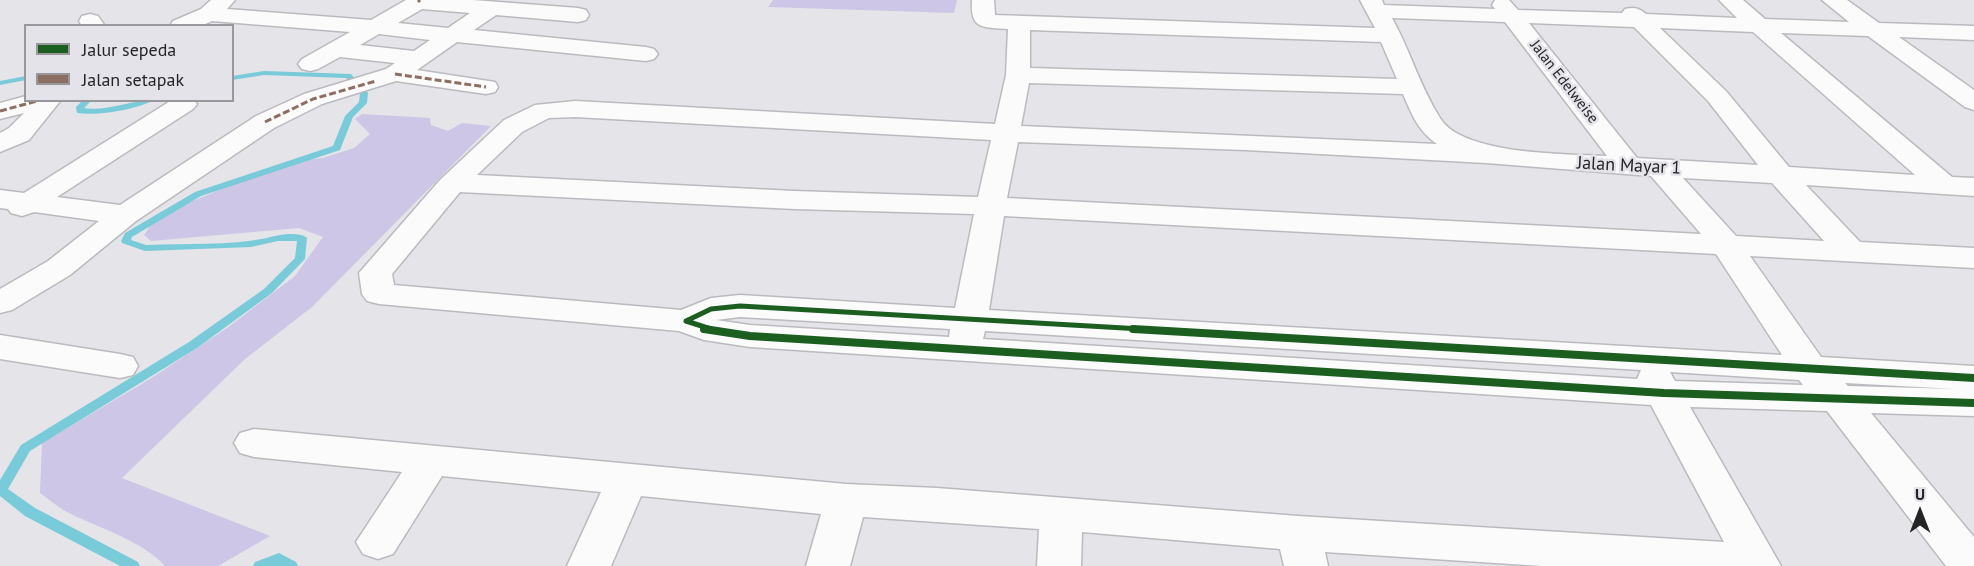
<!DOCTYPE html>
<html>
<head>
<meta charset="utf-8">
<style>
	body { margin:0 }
	#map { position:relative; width:1974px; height:566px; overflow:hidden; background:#e5e4e9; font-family:"PT Sans",sans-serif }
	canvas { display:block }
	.legend { position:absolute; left:24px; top:24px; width:210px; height:78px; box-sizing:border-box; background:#e4e3ea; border:2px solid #97979c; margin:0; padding:8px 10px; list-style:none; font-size:18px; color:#242426 }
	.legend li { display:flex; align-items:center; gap:12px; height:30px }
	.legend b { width:30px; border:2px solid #97979c }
	.north { position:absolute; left:1890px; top:482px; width:60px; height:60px; -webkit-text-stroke:4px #e4e3ea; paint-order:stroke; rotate:0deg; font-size:16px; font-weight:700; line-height:24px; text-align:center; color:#242426 }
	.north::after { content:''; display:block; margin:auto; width:21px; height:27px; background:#242426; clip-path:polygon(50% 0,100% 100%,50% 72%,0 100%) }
</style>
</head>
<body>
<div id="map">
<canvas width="1974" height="566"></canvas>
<ul class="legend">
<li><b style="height:8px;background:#1b5e20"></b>Jalur sepeda</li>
<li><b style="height:8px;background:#8d6e63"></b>Jalan setapak</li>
</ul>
<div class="north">U</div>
</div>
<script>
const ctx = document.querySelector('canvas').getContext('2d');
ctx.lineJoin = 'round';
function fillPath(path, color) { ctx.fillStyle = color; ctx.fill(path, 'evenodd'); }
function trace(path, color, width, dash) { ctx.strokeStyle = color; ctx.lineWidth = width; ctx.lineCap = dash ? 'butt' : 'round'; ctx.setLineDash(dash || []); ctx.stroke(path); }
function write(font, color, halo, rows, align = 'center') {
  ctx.font = font + ' "PT Sans",sans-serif'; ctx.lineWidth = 5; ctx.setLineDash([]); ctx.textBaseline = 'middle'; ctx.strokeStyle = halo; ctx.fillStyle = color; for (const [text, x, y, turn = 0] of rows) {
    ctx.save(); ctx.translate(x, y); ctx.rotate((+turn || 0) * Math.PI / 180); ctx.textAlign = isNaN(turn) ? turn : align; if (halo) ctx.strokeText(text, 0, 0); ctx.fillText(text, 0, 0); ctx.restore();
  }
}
fillPath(new Path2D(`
	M 773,0 L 957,0 L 954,13 L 768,7 Z
	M 362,114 L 430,118 L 431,125 L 448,131 L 462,123 L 491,126 L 312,307 L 245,359 L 122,478 L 270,536 L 218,566 L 165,566 C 144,542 100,528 71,514 C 60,509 50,500 40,493 L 42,443 L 150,379 L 227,328 L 295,276 L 323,237 L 299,228 L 151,241 L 144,235 L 150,226 L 178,207 L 290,161 L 323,158 L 354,148 L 370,134 L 355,119 Z`), '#cdc6e6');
fillPath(new Path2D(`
	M 264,71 L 351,74 L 368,93 L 367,103 L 353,117 L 340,150 L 201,196 L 132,237 L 131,240 L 146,245 C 186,243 228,246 267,238 C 278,235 298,231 307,238 L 305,259 L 272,293 L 197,348 L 30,451 L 8,489 L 35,508 L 138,562 L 140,566 L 120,566 L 25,516 L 0,496 L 0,480 L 21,445 L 189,342 L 264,289 L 295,258 L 297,241 L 278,241 L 251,247 L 145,251 L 122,243 L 121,241 L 125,233 L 195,192 L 333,146 L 345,116 L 359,102 L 360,93 L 346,78 L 264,75 L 232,80 L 232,76 Z
	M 26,76 L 26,80 L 0,85 L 0,81 Z
	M 83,100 L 92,100 L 84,108 C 105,112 131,100 154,100 C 135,110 98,116 77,113 L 76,107 Z
	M 279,553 L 296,562 L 298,566 L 253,566 L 255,562 Z`), '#79cbd9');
const minor = new Path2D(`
	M 211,0 L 235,0 L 227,9 L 371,20 L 406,0 L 473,0 L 578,8 L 586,10 L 589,15 L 586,20 L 578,22 L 496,15 L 474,30 L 646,47 L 654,49 L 658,54 L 654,59 L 646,61 L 457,42 L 417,70 L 495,82 L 498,87 L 495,92 L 486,94 L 396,81 L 322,104 L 274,128 L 136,221 L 70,275 L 12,310 L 0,313 L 0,289 L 48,261 L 99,221 L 34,212 L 22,216 L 11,213 L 8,209 L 0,208 L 0,190 L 24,193 L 172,100 L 194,100 L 197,104 L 193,109 L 57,197 L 120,205 L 256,116 L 304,94 L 386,69 L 395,63 L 340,57 L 318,69 L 310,71 L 302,69 L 298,64 L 302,59 L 350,32 L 212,21 L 201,26 L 170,26 L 173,21 L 201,9 ZM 422,9 L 470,13 L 448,28 L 398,23 ZM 379,34 L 430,40 L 414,51 L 360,45 Z
	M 972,0 L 994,0 L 995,15 L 1375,28 L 1360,0 L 1382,0 L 1384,5 L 1495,9 L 1492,5 L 1495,0 L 1509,0 L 1518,10 L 1622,13 L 1625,9 C 1634,7 1639,8 1646,14 L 1737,18 L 1719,0 L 1743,0 L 1765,19 L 1849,22 L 1822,0 L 1847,0 L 1879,23 L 1974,26 L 1974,40 L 1899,37 L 1974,90 L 1974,110 L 1965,107 L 1868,36 L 1781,33 L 1952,177 L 1974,178 L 1974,196 L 1806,185 L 1860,242 L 1974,248 L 1974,268 L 1750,256 L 1821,357 L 1974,366 L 1974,416 L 1871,413 L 1974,537 L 1974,566 L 1946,566 L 1827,411 L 1690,407 L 1781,566 L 1542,566 L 1325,552 L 1328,566 L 1284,566 L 1280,549 L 1082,532 L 1081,566 L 1037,566 L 1039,529 L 863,517 L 850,566 L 806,566 L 821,514 L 641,496 L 611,566 L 567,566 L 601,492 L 442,476 L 393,554 L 378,559 L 363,554 L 356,542 L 402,472 L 254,457 L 240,453 L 234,443 L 240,433 L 254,429 L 846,484 L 937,488 L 1298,516 L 1724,542 L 1651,405 L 750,347 L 704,340 L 679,331 L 379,304 L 367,301 L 362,294 L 359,273 L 440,180 L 504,120 L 535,105 L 575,101 L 995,124 L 1006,75 L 1008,29 C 982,27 970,30 972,0 ZM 1392,18 L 1505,22 L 1607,156 C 1567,154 1462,155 1440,118 C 1420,87 1410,50 1392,18 ZM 1529,23 L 1634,27 L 1708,101 L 1758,165 L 1637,158 ZM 1660,28 L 1753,32 L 1915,175 L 1789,167 L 1726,91 ZM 1030,30 L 1381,42 L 1397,79 L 1030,68 ZM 1029,83 L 1403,94 C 1412,115 1418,131 1437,144 L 1021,126 ZM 575,117 L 991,140 L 978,197 L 794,191 L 477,175 L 522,132 L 549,118 ZM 1018,142 L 1246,150 L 1486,163 L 1651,176 L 1701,234 L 1007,198 ZM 1683,178 L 1772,183 L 1824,241 L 1736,236 ZM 460,192 L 794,209 L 974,214 L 955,308 L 740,295 L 711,298 L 681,310 L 394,285 L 392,274 ZM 1004,216 L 1716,254 L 1782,355 L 989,310 ZM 740,317 L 950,329 L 949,337 L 750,325 L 716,320 ZM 985,331 L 1641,370 L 1637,379 L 983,339 ZM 1670,372 L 1799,380 L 1803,385 L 1675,381 ZM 1845,383 L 1955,389 L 1848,386 Z
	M 90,14 L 98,16 L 105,26 L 82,26 L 79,21 L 82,16 Z
	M 26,96 L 26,100 L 61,100 L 29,140 L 0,152 L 0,133 L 9,128 L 24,113 L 0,119 L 0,103 Z
	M 0,335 L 120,354 L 133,357 L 138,366 L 133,375 L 120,378 L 0,359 Z`);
trace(minor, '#bbbabe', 3);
fillPath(minor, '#fbfbfc');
trace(new Path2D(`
	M 418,2 L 420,0
	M 395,74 L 486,87
	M 0,111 L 41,100
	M 265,122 L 313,99 L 376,81`), '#8d6e63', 3, [7, 3]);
trace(new Path2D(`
	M 714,330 L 686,321 L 711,309 L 740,306 L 1159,330`), '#1b5e20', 5);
trace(new Path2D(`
	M 704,329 L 750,336 L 1664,393 L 1974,403
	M 1133,329 L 1974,378`), '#1b5e20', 8);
write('15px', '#242426', '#e4e3ea', [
	["Jalan Edelweise",1564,82,52]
]);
write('18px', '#242426', '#e4e3ea', [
	["Jalan Mayar 1",1629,166,3]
]);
</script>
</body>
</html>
